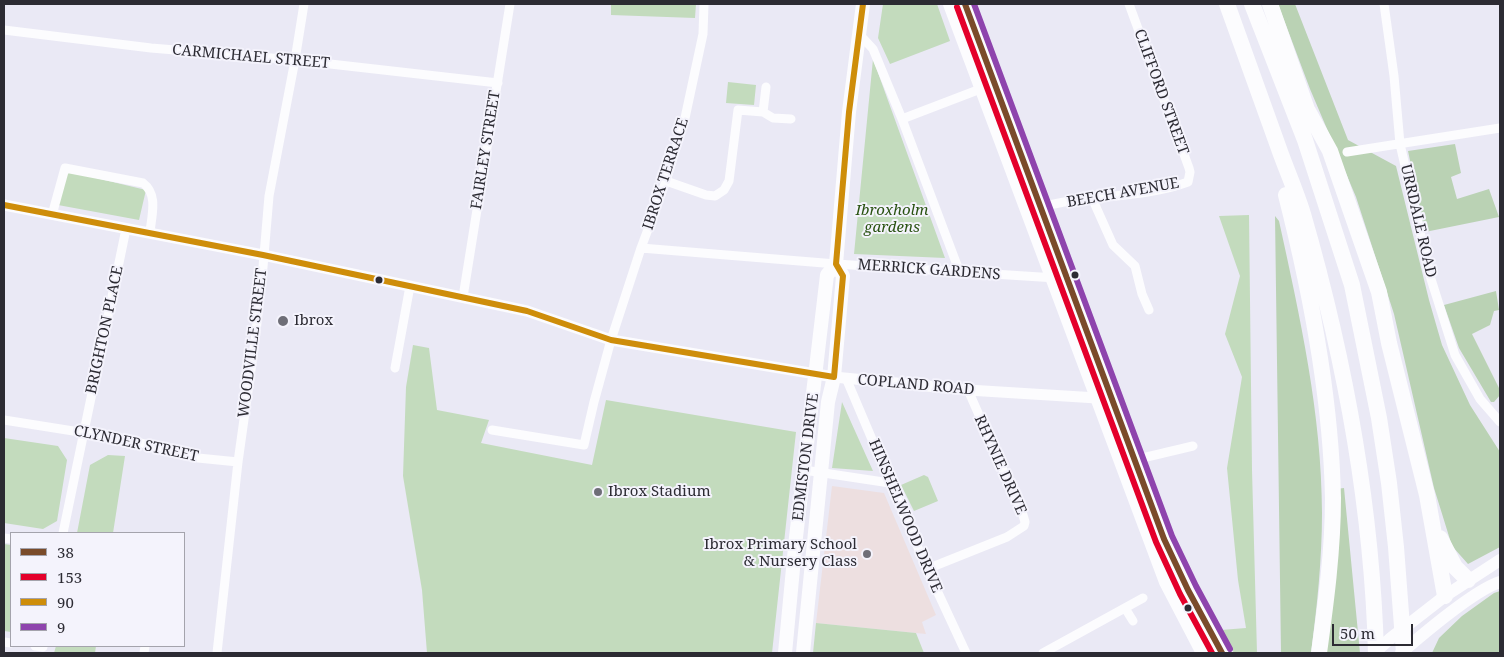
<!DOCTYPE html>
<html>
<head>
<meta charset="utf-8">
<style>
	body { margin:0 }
	#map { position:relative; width:1504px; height:657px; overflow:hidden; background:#eae9f5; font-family:"Noto Serif",serif }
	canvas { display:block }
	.frame { position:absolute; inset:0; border:5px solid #2c2b33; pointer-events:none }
	.legend { position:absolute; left:10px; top:532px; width:175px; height:115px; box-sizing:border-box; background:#f4f3fc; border:1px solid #a4a3ac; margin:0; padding:6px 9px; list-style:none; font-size:15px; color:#2c2b33 }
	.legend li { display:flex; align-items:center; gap:10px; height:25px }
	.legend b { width:25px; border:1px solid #a4a3ac }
	.scale { position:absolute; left:1332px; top:624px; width:81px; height:22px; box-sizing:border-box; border:2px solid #2c2b33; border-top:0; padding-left:6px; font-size:15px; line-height:18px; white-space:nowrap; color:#2c2b33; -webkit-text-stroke:4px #f4f3fc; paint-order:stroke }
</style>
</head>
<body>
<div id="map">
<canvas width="1504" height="657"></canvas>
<div class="frame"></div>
<ul class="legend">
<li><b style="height:6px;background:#7a4b2a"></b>38</li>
<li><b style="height:6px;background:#e4002b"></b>153</li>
<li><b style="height:6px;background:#ce8d0a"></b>90</li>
<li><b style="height:6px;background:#8e44ad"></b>9</li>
</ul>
<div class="scale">50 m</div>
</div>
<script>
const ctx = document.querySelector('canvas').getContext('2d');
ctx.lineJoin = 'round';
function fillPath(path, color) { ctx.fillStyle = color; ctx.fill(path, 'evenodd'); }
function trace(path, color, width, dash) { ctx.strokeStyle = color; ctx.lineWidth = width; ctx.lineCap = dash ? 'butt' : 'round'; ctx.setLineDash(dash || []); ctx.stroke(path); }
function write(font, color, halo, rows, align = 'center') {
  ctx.font = font + ' "Noto Serif",serif'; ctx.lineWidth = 4; ctx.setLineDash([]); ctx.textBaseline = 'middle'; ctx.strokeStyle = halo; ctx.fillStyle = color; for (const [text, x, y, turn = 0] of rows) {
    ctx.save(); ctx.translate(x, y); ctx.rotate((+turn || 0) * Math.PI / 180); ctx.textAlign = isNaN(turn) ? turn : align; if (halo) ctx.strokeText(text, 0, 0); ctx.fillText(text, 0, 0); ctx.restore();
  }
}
fillPath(new Path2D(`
	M 832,486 L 884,493 L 936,615 L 922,622 L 926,634 L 816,623 Z`), '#eddfe0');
fillPath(new Path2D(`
	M 611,4 L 696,4 L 695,18 L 611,15 Z
	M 883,4 L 937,4 L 950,41 L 890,64 L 878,38 Z
	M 873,59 L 945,258 L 854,254 Z
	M 728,82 L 756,85 L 754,105 L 726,103 Z
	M 67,171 L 146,190 L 139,220 L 58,205 Z
	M 1249,215 L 1252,470 L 1257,653 L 1234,653 L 1221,630 L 1246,628 L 1238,580 L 1227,468 L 1242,377 L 1225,334 L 1240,276 L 1219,216 Z
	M 413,345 L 429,348 L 437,410 L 489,420 L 481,443 L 592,465 L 606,400 L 796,432 L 772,653 L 427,653 L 422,590 L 403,476 L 406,387 Z
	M 842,402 L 873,471 L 832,468 Z
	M 4,438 L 58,446 L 67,460 L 57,521 L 43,529 L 4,523 Z
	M 108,455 L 125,456 L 113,533 L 77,533 L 90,465 Z
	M 924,475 L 928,477 L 938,501 L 914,511 L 901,485 Z
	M 4,544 L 11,545 L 11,632 L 4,631 Z
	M 816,623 L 916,633 L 924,653 L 813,653 Z
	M 56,646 L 96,646 L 95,653 L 54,653 Z`), '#c3dbbd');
fillPath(new Path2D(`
	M 1278,4 L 1295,4 L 1348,140 L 1396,166 L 1429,300 L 1442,345 L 1470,405 L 1500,452 L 1500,547 L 1468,564 L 1452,546 L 1434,488 L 1394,314 L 1356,197 L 1310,89 Z
	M 1455,144 L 1461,173 L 1451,177 L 1457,199 L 1489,189 L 1499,217 L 1425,232 L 1408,151 Z
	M 1275,216 L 1279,221 C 1300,317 1322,415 1322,513 C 1322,560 1317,607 1311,653 L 1281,653 Z
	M 1496,291 L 1499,310 L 1494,311 L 1490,325 L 1472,334 L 1500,390 L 1500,395 L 1494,402 L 1491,402 L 1459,348 L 1444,305 Z
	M 1344,488 L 1360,653 L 1326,653 L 1336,489 Z
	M 1500,591 L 1500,653 L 1432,653 L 1439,638 L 1462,616 L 1494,593 Z`), '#bad2b4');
trace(new Path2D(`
	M 1384,4 L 1394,76 L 1400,144 L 1431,279 L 1455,355 L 1480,399 L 1500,422
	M 4,30 L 151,48 L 295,60 L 498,83
	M 860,35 L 873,49 L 902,119 L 960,273
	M 763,112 L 773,118 L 791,119
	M 902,119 L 983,88
	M 1347,152 L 1500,128
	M 666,181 L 706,195 L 715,196 L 724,190 L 729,181 L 738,110 L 763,112 L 766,87
	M 1092,198 L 1113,245 L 1135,266 L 1142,294 L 1149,310
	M 1038,208 C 1086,194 1142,199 1188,182 L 1190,172 L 1189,168 L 1129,4
	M 52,215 L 65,168 L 143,183 C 159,195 151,217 150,233
	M 641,248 L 836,264 L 1056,278
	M 463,297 L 510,4
	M 395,368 L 410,286
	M 846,378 L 927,569 L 966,653
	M 4,420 L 130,440 L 198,458 L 238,462
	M 492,430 L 584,445 L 594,402 L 611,340 L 641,248 L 666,181 L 685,118 L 703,34 L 704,4
	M 1134,460 L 1193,446
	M 804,470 L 890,483
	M 63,533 L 126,229
	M 4,538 L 11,539
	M 927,569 L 1007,537 L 1024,526 L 1025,522 L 1023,515 L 968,390
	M 1125,608 L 1133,621
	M 4,642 L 11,643
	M 35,646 L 43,647
	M 144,653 L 145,646
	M 217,653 L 238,462 L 255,341 L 263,267 L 269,196 L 295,60 L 304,4
	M 1043,653 L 1143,598`), '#fcfcfe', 9);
trace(new Path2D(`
	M 4,205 L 263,255 L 527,311 L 611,340 L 834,377 L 968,390 L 1097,398`), '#fcfcfe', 11);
trace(new Path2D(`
	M 1374,653 L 1391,638 L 1445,596 L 1500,560
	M 1401,653 C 1423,634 1474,590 1500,582`), '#fcfcfe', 12);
trace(new Path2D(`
	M 950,4 L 1166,582 L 1203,653
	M 965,4 L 1012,127 L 1164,539 L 1188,590 L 1222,653
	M 785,653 L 796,537 L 827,275 L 836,264
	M 803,653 L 828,402 L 834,377 L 843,276 L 836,264 L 849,112 L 863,4`), '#fcfcfe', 14);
trace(new Path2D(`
	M 1227,4 C 1244,51 1261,99 1278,146 C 1286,169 1296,191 1303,214 C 1344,356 1372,505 1376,653
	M 1252,4 L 1305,140 L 1352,285 L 1379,418 L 1389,483 L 1396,547 L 1404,653
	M 1270,4 L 1311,121
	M 1308,111 L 1330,151 L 1379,292 L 1389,343 L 1427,495 L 1445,596
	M 1286,195 C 1311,293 1331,398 1333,498 C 1333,550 1326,602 1319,653
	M 1440,538 L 1455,567 L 1468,580`), '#fcfcfe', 16);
trace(new Path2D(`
	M 965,4 L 1164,539 L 1188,590 L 1222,653`), '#7a4b2a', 6);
trace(new Path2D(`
	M 957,7 L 1156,542 L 1180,594 L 1212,653`), '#e4002b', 6);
trace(new Path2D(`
	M 4,205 L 263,255 L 527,311 L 611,340 L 834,377 L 843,276 L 836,264 L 849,112 L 863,4`), '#ce8d0a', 6);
trace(new Path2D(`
	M 974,4 L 1172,536 L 1196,586 L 1230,649`), '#8e44ad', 6);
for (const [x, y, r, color] of [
	[1075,275,4.5,"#2c2b33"],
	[379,280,4.5,"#2c2b33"],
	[283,321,6,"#6e6e77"],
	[598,492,5,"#6e6e77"],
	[867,554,5,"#6e6e77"],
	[1188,608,4.5,"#2c2b33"]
]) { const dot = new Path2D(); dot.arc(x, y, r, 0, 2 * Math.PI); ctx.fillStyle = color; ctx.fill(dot); trace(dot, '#f4f3fc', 2); }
write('15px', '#2c2b33', '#f4f3fc', [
	["CARMICHAEL STREET",251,57,5],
	["CLIFFORD STREET",1161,92,70],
	["FAIRLEY STREET",486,150,-81],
	["IBROX TERRACE",666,174,-72],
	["BEECH AVENUE",1123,193,-10],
	["URRDALE ROAD",1418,221,77],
	["MERRICK GARDENS",929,270,4],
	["BRIGHTON PLACE",105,330,-78],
	["WOODVILLE STREET",253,343,-83],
	["COPLAND ROAD",916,385,5],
	["CLYNDER STREET",136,444,12],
	["EDMISTON DRIVE",806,457,-83],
	["RHYNIE DRIVE",1000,465,66],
	["HINSHELWOOD DRIVE",905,516,67]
]);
write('italic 15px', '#295211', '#f4f3fc', [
	["Ibroxholm",892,211],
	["gardens",892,228]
]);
write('15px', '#2c2b33', '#f4f3fc', [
	["Ibrox",294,321],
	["Ibrox Stadium",608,492],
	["Ibrox Primary School",857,545,"right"],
	["& Nursery Class",857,562,"right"]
], 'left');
</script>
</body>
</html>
